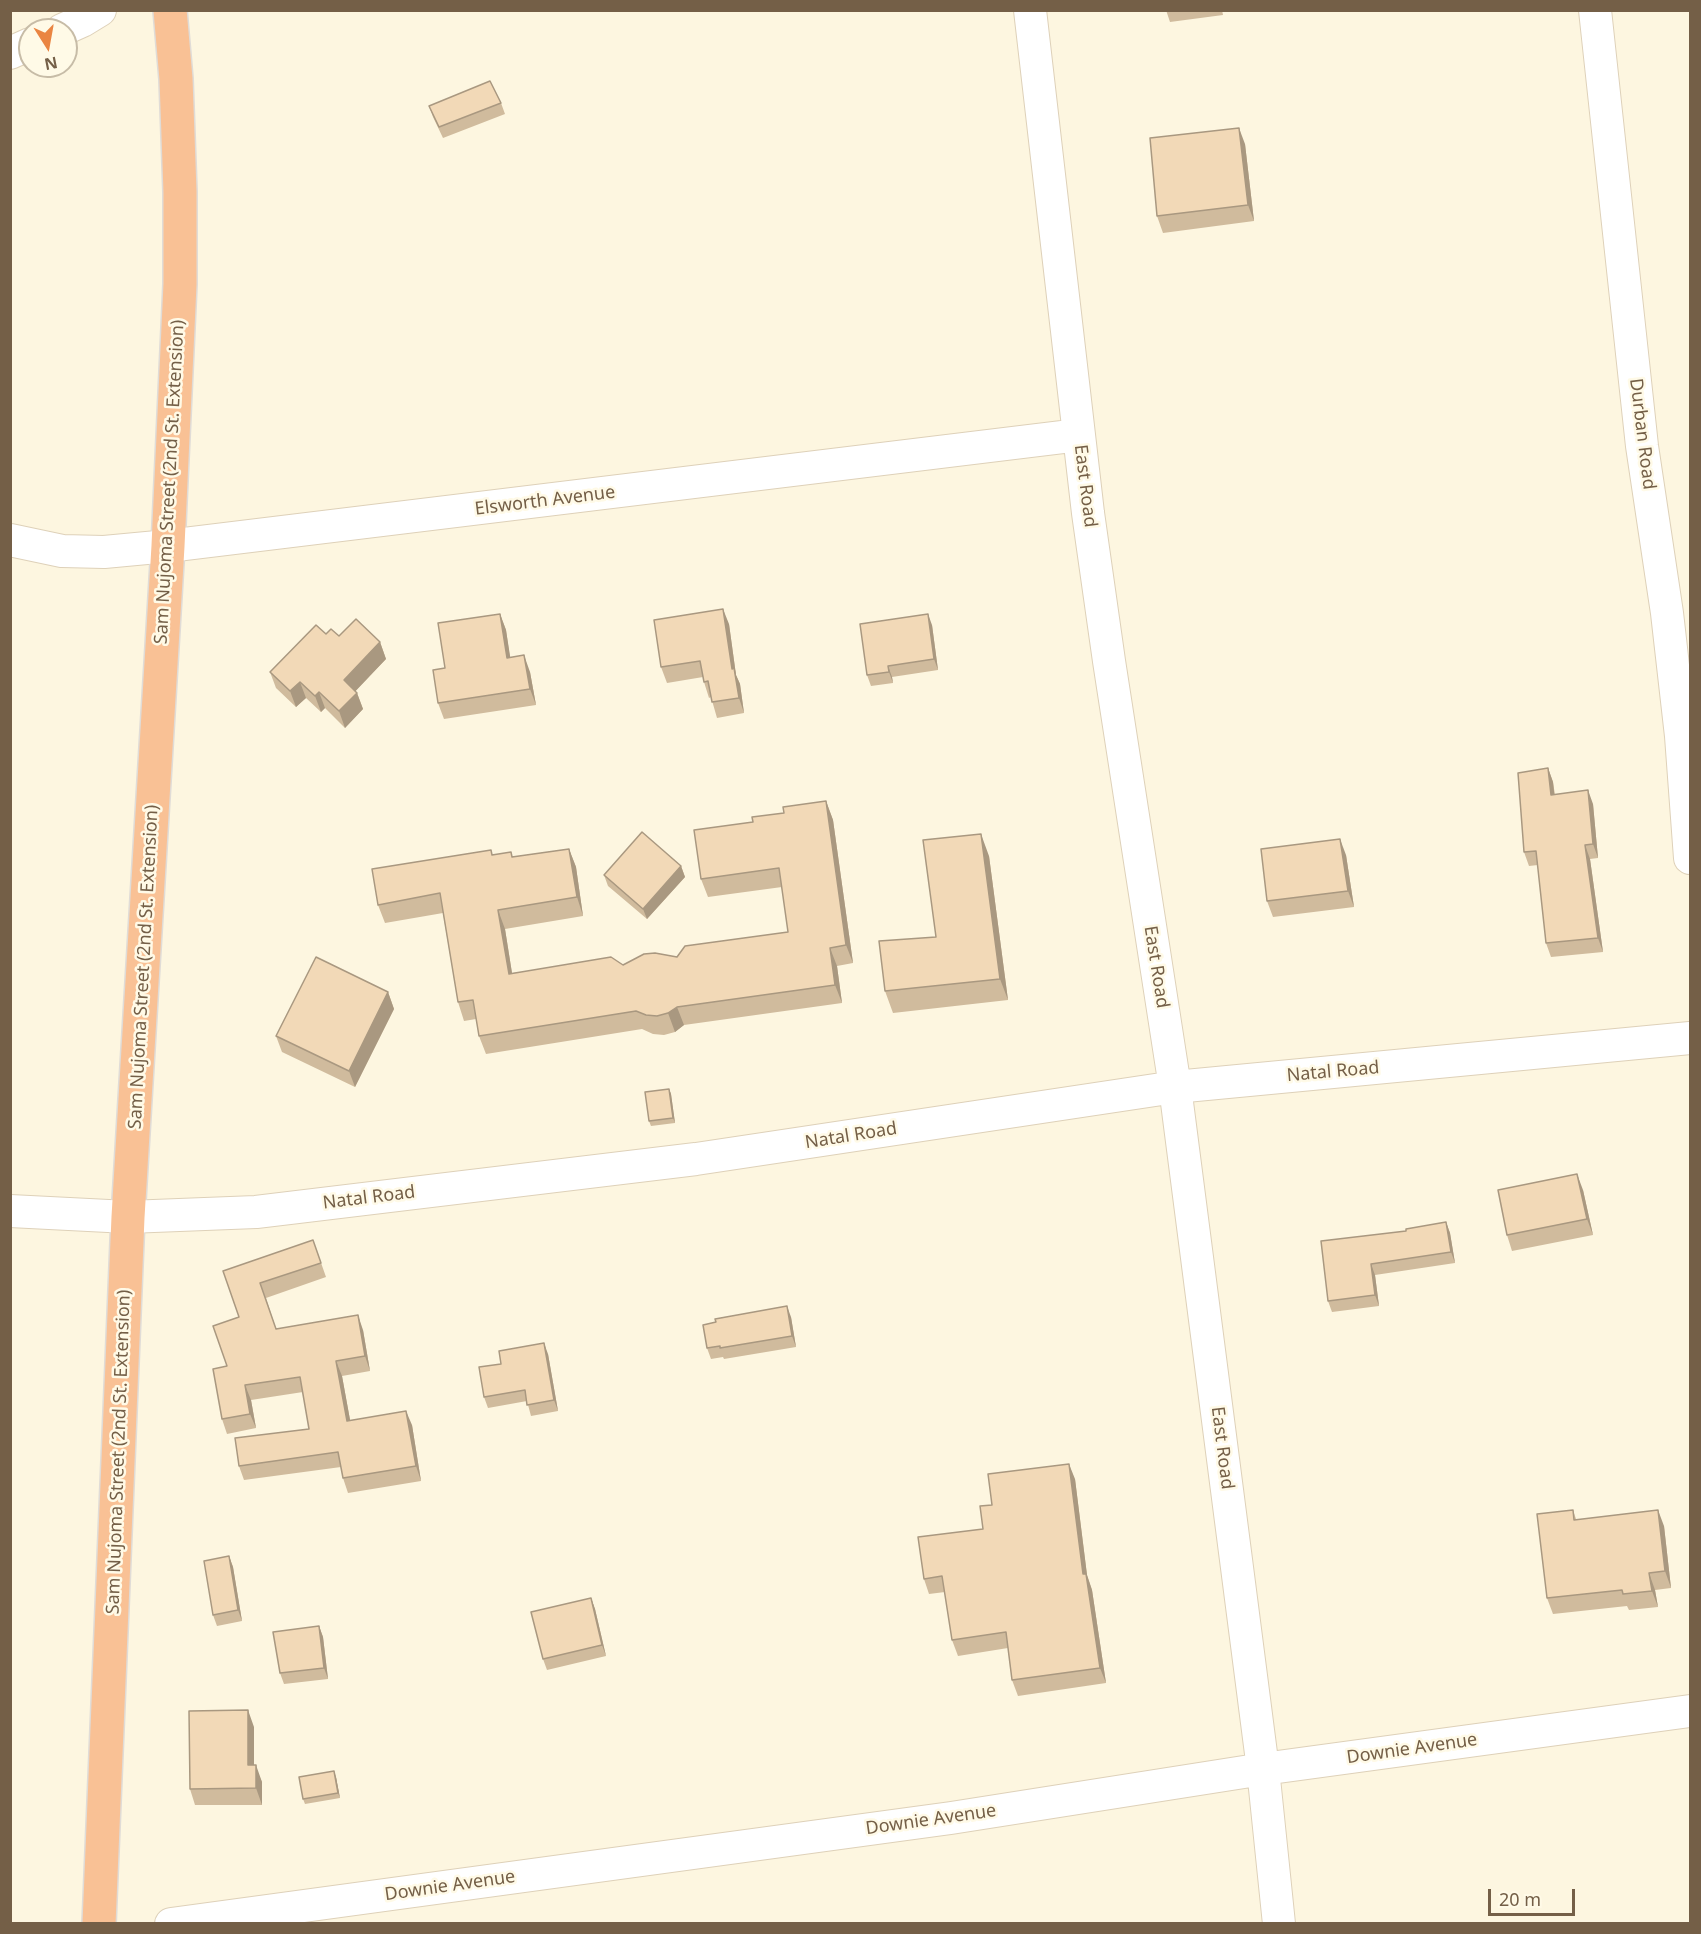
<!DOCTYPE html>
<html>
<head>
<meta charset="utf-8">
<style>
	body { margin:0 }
	#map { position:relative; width:1701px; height:1934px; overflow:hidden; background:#fdf6e0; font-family:"Noto Sans",sans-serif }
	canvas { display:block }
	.frame { position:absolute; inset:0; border:12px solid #745f47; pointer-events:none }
	.north { position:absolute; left:18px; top:18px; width:60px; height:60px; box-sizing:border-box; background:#fffae7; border:2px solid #c7bca7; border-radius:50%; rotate:169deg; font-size:16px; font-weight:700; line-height:24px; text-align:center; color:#745f47 }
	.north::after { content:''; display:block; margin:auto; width:21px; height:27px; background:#ea8542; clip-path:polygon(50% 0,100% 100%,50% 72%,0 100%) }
	.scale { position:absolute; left:1488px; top:1889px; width:87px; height:27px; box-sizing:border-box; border:3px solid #745f47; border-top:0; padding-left:8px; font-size:18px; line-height:21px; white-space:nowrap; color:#745f47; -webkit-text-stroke:4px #fffae7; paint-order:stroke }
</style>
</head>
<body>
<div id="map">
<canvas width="1701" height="1934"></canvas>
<div class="frame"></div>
<div class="north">N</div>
<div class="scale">20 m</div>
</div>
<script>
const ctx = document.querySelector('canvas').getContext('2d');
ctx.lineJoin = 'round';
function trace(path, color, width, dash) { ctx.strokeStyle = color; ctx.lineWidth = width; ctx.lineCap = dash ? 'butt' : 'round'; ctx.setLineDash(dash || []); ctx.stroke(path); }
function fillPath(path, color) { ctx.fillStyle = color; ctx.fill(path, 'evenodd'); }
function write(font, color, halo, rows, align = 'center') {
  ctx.font = font + ' "Noto Sans",sans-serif'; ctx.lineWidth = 5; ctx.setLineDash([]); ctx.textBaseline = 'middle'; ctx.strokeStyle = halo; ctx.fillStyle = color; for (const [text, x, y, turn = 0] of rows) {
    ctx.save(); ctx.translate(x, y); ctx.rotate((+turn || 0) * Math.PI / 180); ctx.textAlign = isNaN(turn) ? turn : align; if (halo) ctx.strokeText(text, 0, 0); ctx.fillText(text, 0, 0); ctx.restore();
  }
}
const street = new Path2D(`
	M 1030,10 L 1088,513 L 1109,661 L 1175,1087 L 1263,1769 L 1279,1924
	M 1595,10 L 1642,446 L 1667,613 L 1681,736 L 1690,858
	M 62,30 L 82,21 L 100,10
	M 10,53 L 30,44
	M 10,540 L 62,551 L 104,552 L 168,546 L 1079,435
	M 10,1211 L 128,1217 L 256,1212 L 696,1159 L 1175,1087 L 1690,1038
	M 171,1924 L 951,1818 L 1263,1769 L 1690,1711`);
const highway = new Path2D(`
	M 99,1924 L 128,1217 L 168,546 L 180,284 L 180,192 L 176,79 L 170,10`);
trace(street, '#ded1b9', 34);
trace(highway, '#e0dcd7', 36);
trace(street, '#fff', 32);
trace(highway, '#f9c195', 33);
fillPath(new Path2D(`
	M 1166,10 L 1222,10 L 1223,15 L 1170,22 Z
	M 501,103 L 505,114 L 443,138 L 433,117 L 429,106 Z
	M 1245,144 L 1254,221 L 1163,233 L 1157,216 Z
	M 500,614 L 506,630 L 510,658 L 530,672 L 536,705 L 444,719 L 438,703 Z
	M 729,624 L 736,675 L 740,684 L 744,713 L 717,718 L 711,697 L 709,698 L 704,682 L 703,677 L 667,683 L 661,667 Z
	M 932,625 L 938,670 L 892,677 L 893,683 L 871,686 L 867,675 Z
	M 326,634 L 380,642 L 386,659 L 355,691 L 357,693 L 363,709 L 345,728 L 325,708 L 321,712 L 306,698 L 296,707 L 276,688 L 270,672 Z
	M 1548,768 L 1553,782 L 1555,795 L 1593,804 L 1598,858 L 1590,859 L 1603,952 L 1551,957 L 1546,943 L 1538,865 L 1529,866 L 1524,852 Z
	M 826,801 L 833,820 L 853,963 L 837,966 L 842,1003 L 684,1025 L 675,1032 L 664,1035 L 653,1034 L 642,1029 L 486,1054 L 479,1036 L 476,1019 L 464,1021 L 458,1002 L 443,913 L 385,923 L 378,905 L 493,855 L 512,857 L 569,849 L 576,867 L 583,916 L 505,929 L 512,973 L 623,965 L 677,957 L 788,932 L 782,887 L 708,897 L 701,879 L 753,822 Z
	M 1346,855 L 1354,907 L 1273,917 L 1267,901 Z
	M 989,856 L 1008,1000 L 893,1013 L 885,991 L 936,937 Z
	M 681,866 L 685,877 L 647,919 L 608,886 L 604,875 Z
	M 388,992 L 394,1009 L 355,1087 L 282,1052 L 276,1036 Z
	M 669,1089 L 671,1094 L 675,1123 L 651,1126 L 649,1121 Z
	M 1583,1190 L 1593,1235 L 1512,1251 L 1507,1235 Z
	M 1446,1222 L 1450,1233 L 1455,1263 L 1375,1275 L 1379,1306 L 1332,1312 L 1328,1301 L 1406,1231 Z
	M 313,1240 L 326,1277 L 266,1298 L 276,1329 L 363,1330 L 370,1371 L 342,1376 L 350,1420 L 412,1425 L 421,1481 L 348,1493 L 343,1478 L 341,1467 L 244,1480 L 239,1466 L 309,1429 L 303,1392 L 251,1400 L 256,1428 L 227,1434 L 222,1419 L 227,1366 L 239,1317 L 223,1271 Z
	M 791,1317 L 796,1347 L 724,1359 L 723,1357 L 711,1359 L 707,1348 Z
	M 548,1354 L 558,1411 L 531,1416 L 527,1401 L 488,1408 L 484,1397 L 501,1364 Z
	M 1075,1479 L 1087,1575 L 1092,1590 L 1106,1683 L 1018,1696 L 1012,1680 L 1008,1648 L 958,1656 L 952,1640 L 945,1592 L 929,1594 L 924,1579 L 983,1529 Z
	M 1573,1510 L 1576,1519 L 1664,1526 L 1671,1588 L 1655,1590 L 1658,1607 L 1629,1610 L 1627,1606 L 1553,1614 L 1547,1598 Z
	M 229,1556 L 233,1567 L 242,1621 L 217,1626 L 213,1615 Z
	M 591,1598 L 595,1609 L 606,1656 L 547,1670 L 543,1659 Z
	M 319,1626 L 323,1637 L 328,1679 L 284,1684 L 280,1673 Z
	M 254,1727 L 254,1765 L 262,1782 L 262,1805 L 195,1805 L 190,1789 Z
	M 336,1777 L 340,1798 L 305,1804 L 303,1799 Z`), '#d0bb9d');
fillPath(new Path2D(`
	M 1239,128 L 1245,144 L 1254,221 L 1248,205 Z
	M 723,609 L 729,624 L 736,675 L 740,684 L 744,713 L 739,698 L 732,669 Z
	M 500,614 L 506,630 L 513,675 L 507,658 Z
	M 928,614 L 932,625 L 938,670 L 934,659 Z
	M 380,642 L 386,659 L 350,697 L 344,680 Z
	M 524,655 L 530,672 L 536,705 L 530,689 Z
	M 888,666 L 892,677 L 893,683 L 889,672 Z
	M 300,682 L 306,698 L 296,707 L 290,691 Z
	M 319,692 L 325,708 L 321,712 L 315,696 Z
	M 357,693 L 363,709 L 345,728 L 339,711 Z
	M 1548,768 L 1553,782 L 1556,810 L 1551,795 Z
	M 1588,790 L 1593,804 L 1598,858 L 1593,844 Z
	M 826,801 L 833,820 L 853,963 L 846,945 Z
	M 981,834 L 989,856 L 1008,1000 L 1000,979 Z
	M 1340,839 L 1346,855 L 1354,907 L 1348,891 Z
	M 1585,845 L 1590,859 L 1603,952 L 1598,938 Z
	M 569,849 L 576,867 L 583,916 L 577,897 Z
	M 681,866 L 685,877 L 647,919 L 643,909 Z
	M 498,910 L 505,929 L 515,992 L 509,974 Z
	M 830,948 L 837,966 L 842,1003 L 835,985 Z
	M 388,992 L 394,1009 L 355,1087 L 349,1071 Z
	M 677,1007 L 684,1025 L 675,1032 L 668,1013 Z
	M 669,1089 L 671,1094 L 675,1123 L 673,1118 Z
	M 1577,1174 L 1583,1190 L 1593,1235 L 1587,1219 Z
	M 1446,1222 L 1450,1233 L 1455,1263 L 1451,1252 Z
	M 1371,1264 L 1375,1275 L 1379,1306 L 1375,1295 Z
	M 787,1306 L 791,1317 L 796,1347 L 792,1336 Z
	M 358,1315 L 363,1330 L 370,1371 L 365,1356 Z
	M 544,1343 L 548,1354 L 558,1411 L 554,1400 Z
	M 336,1361 L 342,1376 L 353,1436 L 347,1421 Z
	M 245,1385 L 251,1400 L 256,1428 L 250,1414 Z
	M 406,1411 L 412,1425 L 421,1481 L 416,1466 Z
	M 1069,1464 L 1075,1479 L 1087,1575 L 1092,1590 L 1106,1683 L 1100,1668 L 1083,1574 Z
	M 1658,1510 L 1664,1526 L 1671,1588 L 1665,1571 Z
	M 229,1556 L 233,1567 L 242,1621 L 238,1610 Z
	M 1649,1573 L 1655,1590 L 1658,1607 L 1652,1591 Z
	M 591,1598 L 595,1609 L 606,1656 L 602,1645 Z
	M 319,1626 L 323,1637 L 328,1679 L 324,1668 Z
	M 248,1710 L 254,1727 L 254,1782 L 248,1765 Z
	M 256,1765 L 262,1782 L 262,1805 L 256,1788 Z
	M 334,1771 L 336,1777 L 340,1798 L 338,1793 Z`), '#a99880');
const building = new Path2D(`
	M 490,81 L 501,103 L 439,127 L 429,106 Z
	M 1239,128 L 1248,205 L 1157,216 L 1150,138 Z
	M 723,609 L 732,669 L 734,668 L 739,698 L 712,702 L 708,681 L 704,682 L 700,661 L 661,667 L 654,620 Z
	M 500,614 L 507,658 L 524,655 L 530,689 L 438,703 L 433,670 L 445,668 L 438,623 Z
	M 928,614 L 934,659 L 888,666 L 889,672 L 867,675 L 860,624 Z
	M 356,619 L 380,642 L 344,680 L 357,693 L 339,711 L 319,692 L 315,696 L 300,682 L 290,691 L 270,672 L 316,625 L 326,634 L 331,629 L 339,636 Z
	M 1548,768 L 1551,795 L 1588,790 L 1593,844 L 1585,845 L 1598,938 L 1546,943 L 1536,851 L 1524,852 L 1518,773 Z
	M 826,801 L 846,945 L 830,948 L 835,985 L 677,1007 L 668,1013 L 657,1016 L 646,1015 L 636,1011 L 479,1036 L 473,1000 L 458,1002 L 440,893 L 378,905 L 372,869 L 491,850 L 492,855 L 511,852 L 512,857 L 569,849 L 577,897 L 498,910 L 509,974 L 611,957 L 623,965 L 644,954 L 655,953 L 677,957 L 685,946 L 788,932 L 779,868 L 701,879 L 694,830 L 753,822 L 752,817 L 784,813 L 783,807 Z
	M 642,832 L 681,866 L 643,909 L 604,875 Z
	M 981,834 L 1000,979 L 885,991 L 879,941 L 936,937 L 923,840 Z
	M 1340,839 L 1348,891 L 1267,901 L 1261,849 Z
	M 316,957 L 388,992 L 349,1071 L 276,1036 Z
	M 669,1089 L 673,1118 L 649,1121 L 645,1092 Z
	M 1577,1174 L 1587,1219 L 1507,1235 L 1498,1190 Z
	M 1446,1222 L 1451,1252 L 1371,1264 L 1375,1295 L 1328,1301 L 1321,1241 L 1406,1231 L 1406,1229 Z
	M 313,1240 L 321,1263 L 260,1283 L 276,1329 L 358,1315 L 365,1356 L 336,1361 L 347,1421 L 406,1411 L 416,1466 L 343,1478 L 338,1452 L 239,1466 L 235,1438 L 309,1429 L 300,1377 L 245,1385 L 250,1414 L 222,1419 L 213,1369 L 227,1366 L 213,1326 L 239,1317 L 223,1271 Z
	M 787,1306 L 792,1336 L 720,1348 L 720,1346 L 707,1348 L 703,1325 L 716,1322 L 715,1319 Z
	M 544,1343 L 554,1400 L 527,1405 L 525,1390 L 484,1397 L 479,1367 L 501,1364 L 499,1351 Z
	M 1069,1464 L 1083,1574 L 1086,1574 L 1100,1668 L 1012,1680 L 1006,1632 L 952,1640 L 942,1576 L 924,1579 L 918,1537 L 983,1529 L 980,1506 L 992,1505 L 988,1474 Z
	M 1573,1510 L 1574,1520 L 1658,1510 L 1665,1571 L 1649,1573 L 1652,1591 L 1623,1594 L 1622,1590 L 1547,1598 L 1537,1514 Z
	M 229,1556 L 238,1610 L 213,1615 L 204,1561 Z
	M 591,1598 L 602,1645 L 543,1659 L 531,1612 Z
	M 319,1626 L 324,1668 L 280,1673 L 273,1632 Z
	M 248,1710 L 248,1765 L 256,1765 L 256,1788 L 190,1789 L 189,1711 Z
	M 334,1771 L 338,1793 L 303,1799 L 299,1777 Z`);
fillPath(building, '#f2d9b7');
trace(building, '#a99880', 1.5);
write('18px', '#745f47', '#fffae7', [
	["Durban Road",1642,434,83],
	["Sam Nujoma Street (2nd St. Extension)",170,482,-87],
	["East Road",1085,486,83],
	["Elsworth Avenue",545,501,-7],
	["Sam Nujoma Street (2nd St. Extension)",144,967,-87],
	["East Road",1156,967,81],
	["Natal Road",1333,1072,-5],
	["Natal Road",851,1136,-9],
	["Natal Road",369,1198,-7],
	["East Road",1222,1448,83],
	["Sam Nujoma Street (2nd St. Extension)",119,1452,-88],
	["Downie Avenue",1412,1749,-8],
	["Downie Avenue",931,1820,-8],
	["Downie Avenue",450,1886,-8]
]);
</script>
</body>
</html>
